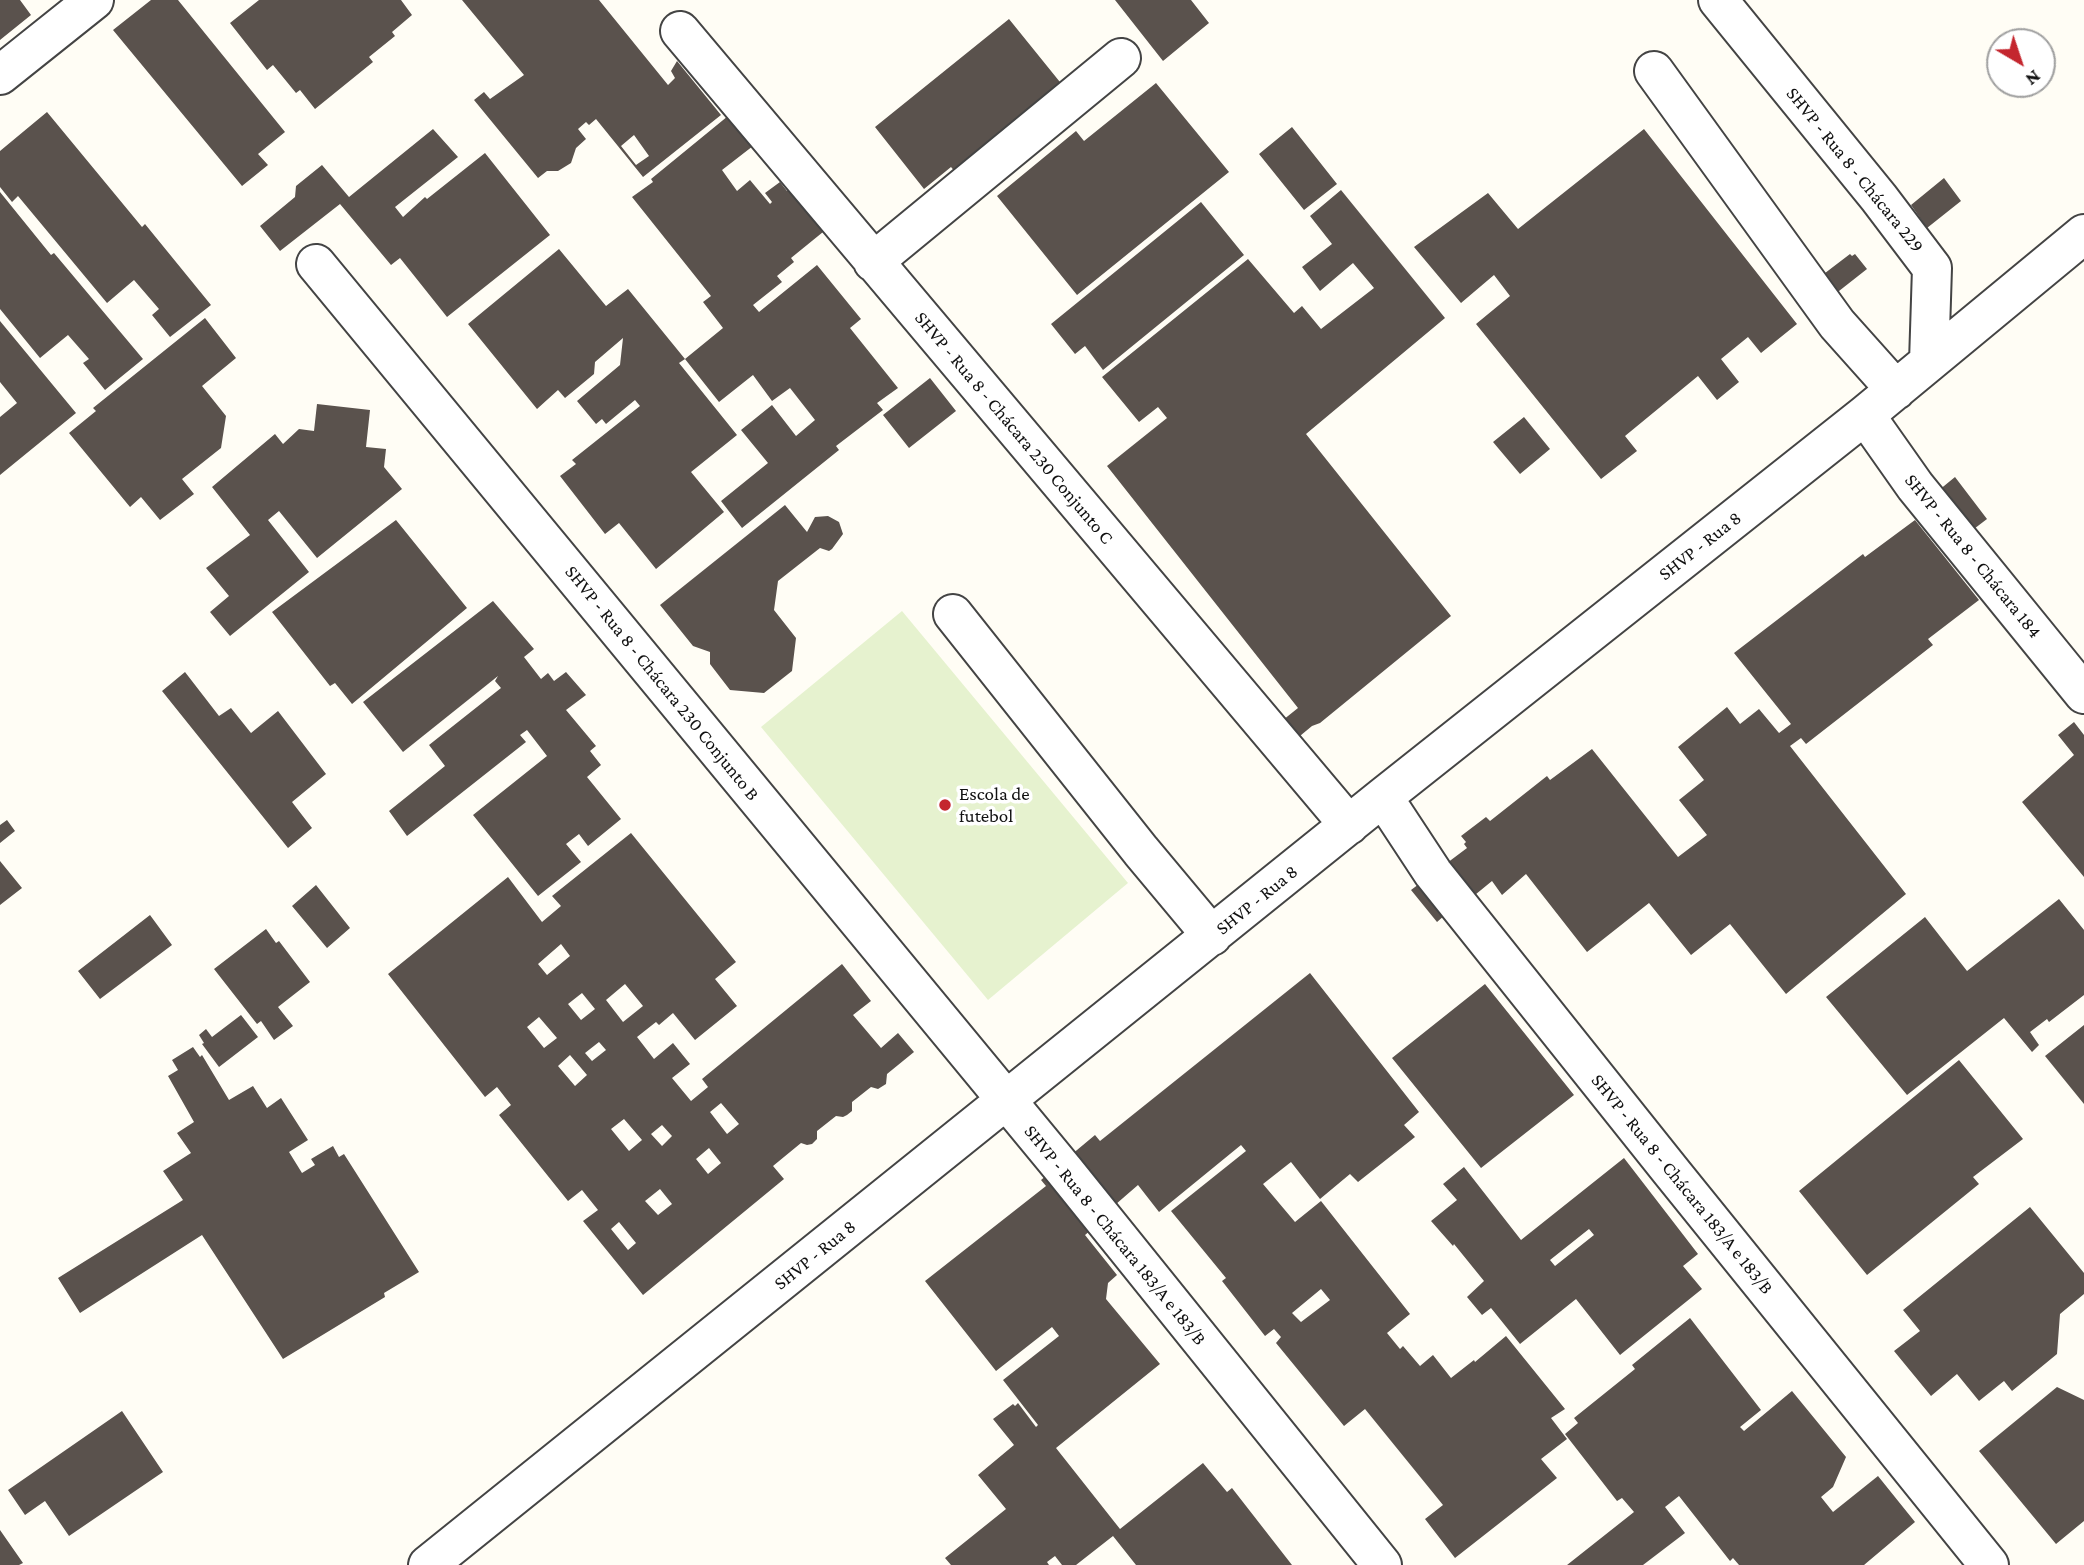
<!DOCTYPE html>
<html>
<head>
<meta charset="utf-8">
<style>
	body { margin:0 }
	#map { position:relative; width:2084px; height:1565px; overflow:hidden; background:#fffdf5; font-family:"Crimson Pro",serif }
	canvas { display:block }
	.north { position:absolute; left:1986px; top:28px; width:70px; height:70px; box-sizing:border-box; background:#fff; border:2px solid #a0a0a0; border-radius:50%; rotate:141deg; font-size:19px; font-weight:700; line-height:28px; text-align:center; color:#111 }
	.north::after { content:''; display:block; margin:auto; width:24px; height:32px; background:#c4262e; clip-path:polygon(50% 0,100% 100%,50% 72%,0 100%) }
</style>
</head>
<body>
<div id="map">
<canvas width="2084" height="1565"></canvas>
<div class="north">N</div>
</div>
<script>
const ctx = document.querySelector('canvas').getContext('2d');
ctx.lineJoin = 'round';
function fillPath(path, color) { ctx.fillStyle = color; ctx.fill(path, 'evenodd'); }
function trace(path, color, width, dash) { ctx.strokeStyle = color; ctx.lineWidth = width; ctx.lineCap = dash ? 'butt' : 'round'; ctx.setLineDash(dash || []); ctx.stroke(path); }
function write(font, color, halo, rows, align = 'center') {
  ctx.font = font + ' "Crimson Pro",serif'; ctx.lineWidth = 7; ctx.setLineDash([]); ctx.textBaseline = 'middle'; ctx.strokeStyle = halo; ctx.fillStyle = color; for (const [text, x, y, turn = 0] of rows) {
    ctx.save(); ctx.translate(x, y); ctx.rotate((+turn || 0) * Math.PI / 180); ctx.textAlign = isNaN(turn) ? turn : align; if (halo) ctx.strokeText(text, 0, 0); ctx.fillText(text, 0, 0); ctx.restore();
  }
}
fillPath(new Path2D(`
	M 902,611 L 1128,883 L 988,1000 L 761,727 Z`), '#e6f2cf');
fillPath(new Path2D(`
	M 0,0 L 20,0 L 31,15 L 0,40 Z
	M 151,0 L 178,0 L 285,132 L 258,154 L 268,165 L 242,186 L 113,30 Z
	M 259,0 L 401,0 L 412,15 L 392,32 L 395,36 L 369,57 L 373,62 L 315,109 L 300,90 L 296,93 L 273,65 L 267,70 L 230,23 Z
	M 462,0 L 599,0 L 668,85 L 675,78 L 671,71 L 677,61 L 721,115 L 643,177 L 596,119 L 589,125 L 586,122 L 578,129 L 586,139 L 576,148 L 571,163 L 558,171 L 547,171 L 538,178 L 474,100 L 484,92 L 490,99 L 524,75 ZM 634,135 L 649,156 L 636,165 L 621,146 Z
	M 1115,0 L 1191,0 L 1209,23 L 1163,61 Z
	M 1009,19 L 1068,92 L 961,179 L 951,167 L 924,189 L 875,127 Z
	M 1156,83 L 1229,172 L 1077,295 L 997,196 L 1076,131 L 1084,141 Z
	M 47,112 L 142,227 L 145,224 L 211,305 L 170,337 L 152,315 L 159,309 L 134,280 L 107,303 L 18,196 L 12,202 L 0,187 L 0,151 Z
	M 728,116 L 753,146 L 722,170 L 737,191 L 750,180 L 770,204 L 772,202 L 765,193 L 780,182 L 787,191 L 789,189 L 823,232 L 791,258 L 794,262 L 777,276 L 782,282 L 753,305 L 759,312 L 817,265 L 861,319 L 850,328 L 898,388 L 877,403 L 883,410 L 836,446 L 839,450 L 742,528 L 721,501 L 768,463 L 741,430 L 772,405 L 796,436 L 815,420 L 790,388 L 772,401 L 753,375 L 719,402 L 685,359 L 723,328 L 703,302 L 711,296 L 632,197 L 653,182 L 651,179 Z
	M 1292,127 L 1337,184 L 1304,210 L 1259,154 Z
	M 433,129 L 458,157 L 395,207 L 403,217 L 425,197 L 427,199 L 485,153 L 550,235 L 447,317 L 400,258 L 391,265 L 340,204 L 280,251 L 260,226 L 295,197 L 296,186 L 322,165 L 349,197 Z
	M 1644,129 L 1797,324 L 1761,353 L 1748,337 L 1721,359 L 1739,382 L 1717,400 L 1698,376 L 1625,436 L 1637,451 L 1601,479 L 1476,324 L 1510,296 L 1494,275 L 1461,303 L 1414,247 L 1488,193 L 1518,229 Z
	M 1944,178 L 1961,201 L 1927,228 L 1911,205 Z
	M 1341,190 L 1445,318 L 1306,434 L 1451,616 L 1320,723 L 1312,726 L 1283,750 L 1268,732 L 1298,708 L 1107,466 L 1167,418 L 1158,407 L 1139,422 L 1102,377 L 1248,259 L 1294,313 L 1302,306 L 1321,329 L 1374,288 L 1353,263 L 1320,291 L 1302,267 L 1332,244 L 1310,216 Z
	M 0,192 L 51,255 L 54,253 L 143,359 L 105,390 L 83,363 L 89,359 L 68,335 L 40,358 L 0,309 Z
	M 1201,202 L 1244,255 L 1103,370 L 1085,346 L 1075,354 L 1051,324 Z
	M 559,249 L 606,306 L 628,289 L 685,359 L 679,363 L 737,435 L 691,472 L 724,512 L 656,569 L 619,523 L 605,534 L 560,476 L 576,464 L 572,460 L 640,406 L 635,400 L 606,424 L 602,419 L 596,424 L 577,401 L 620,365 L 623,338 L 595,362 L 594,374 L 565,398 L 558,390 L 537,409 L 468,324 Z
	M 1850,254 L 1852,256 L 1855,254 L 1867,269 L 1825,302 L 1812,283 Z
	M 205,318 L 236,358 L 202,386 L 226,416 L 221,448 L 182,479 L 194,494 L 160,520 L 141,497 L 130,507 L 69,433 L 96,411 L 93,408 Z
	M 0,321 L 76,413 L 0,475 L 0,417 L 17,403 L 0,382 Z
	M 930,378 L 956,411 L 909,448 L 883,415 Z
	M 317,404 L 370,410 L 366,447 L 386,449 L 384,467 L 402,489 L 317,558 L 279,511 L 268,520 L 309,572 L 230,636 L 210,612 L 229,596 L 206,568 L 250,535 L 212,487 L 275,434 L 283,444 L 299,429 L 314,431 Z
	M 1524,417 L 1550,449 L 1520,474 L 1493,442 Z
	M 1955,477 L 1987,519 L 1966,535 L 1933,495 Z
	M 785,505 L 807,532 L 815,517 L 828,516 L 839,522 L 843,534 L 832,549 L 829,551 L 820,548 L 778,581 L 774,610 L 796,638 L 792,671 L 764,693 L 730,690 L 710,664 L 710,652 L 693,646 L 660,605 Z
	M 396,520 L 467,608 L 352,704 L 335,683 L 330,686 L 272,612 Z
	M 1915,520 L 1979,600 L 1928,639 L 1933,645 L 1806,744 L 1801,738 L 1790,746 L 1906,894 L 1786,994 L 1730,924 L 1691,955 L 1649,903 L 1587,952 L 1526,874 L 1502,895 L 1492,881 L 1470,899 L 1467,896 L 1437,922 L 1411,890 L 1467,848 L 1464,844 L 1466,842 L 1461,836 L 1486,817 L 1490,821 L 1547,776 L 1550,780 L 1592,749 L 1678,857 L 1707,835 L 1679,800 L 1704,780 L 1678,747 L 1727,707 L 1740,724 L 1759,709 L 1779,733 L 1791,724 L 1734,653 L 1863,554 L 1865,557 Z
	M 493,601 L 534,649 L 524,657 L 541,679 L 548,673 L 554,681 L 566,672 L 586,695 L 566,710 L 596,746 L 590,751 L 601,765 L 587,777 L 621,819 L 588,846 L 579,834 L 566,844 L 581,862 L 538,896 L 473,815 L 547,756 L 527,730 L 520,735 L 526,742 L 407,836 L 389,811 L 445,766 L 429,745 L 501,688 L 495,681 L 498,676 L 403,752 L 363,702 Z
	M 185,672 L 219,716 L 231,708 L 251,733 L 278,711 L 326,774 L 292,802 L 312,828 L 288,848 L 162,691 Z
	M 2074,722 L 2084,735 L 2084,877 L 2022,802 L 2074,755 L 2058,735 Z
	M 7,820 L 15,831 L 0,843 L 0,825 Z
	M 631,833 L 736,962 L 715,979 L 737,1006 L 695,1040 L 673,1013 L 659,1025 L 656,1022 L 637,1037 L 654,1059 L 673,1043 L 690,1064 L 672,1078 L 691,1101 L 708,1087 L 702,1079 L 842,964 L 871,1001 L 853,1015 L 881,1048 L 898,1033 L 914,1052 L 887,1074 L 886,1084 L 878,1089 L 871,1087 L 852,1102 L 852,1111 L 847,1115 L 843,1117 L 836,1116 L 817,1131 L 817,1139 L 812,1144 L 807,1145 L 801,1143 L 773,1166 L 784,1179 L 643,1295 L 583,1221 L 598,1210 L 582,1190 L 568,1201 L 499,1115 L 511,1105 L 497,1087 L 485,1097 L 388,974 L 508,877 L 542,922 L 561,906 L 552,896 ZM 561,944 L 570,956 L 547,975 L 538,964 ZM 625,984 L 643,1006 L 623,1022 L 606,1000 ZM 582,993 L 595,1009 L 581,1020 L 568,1004 ZM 539,1017 L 557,1038 L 544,1048 L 527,1027 ZM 599,1042 L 606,1050 L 592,1061 L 585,1053 ZM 570,1055 L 587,1075 L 575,1086 L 558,1066 ZM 721,1103 L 739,1124 L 727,1134 L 710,1112 ZM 624,1119 L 642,1140 L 629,1151 L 611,1129 ZM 662,1125 L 672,1136 L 662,1146 L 651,1134 ZM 709,1148 L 721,1163 L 708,1174 L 696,1159 ZM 660,1189 L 672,1204 L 658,1215 L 645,1201 ZM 619,1222 L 636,1243 L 628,1250 L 611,1229 Z
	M 0,861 L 22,888 L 0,905 Z
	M 316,885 L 350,928 L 327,948 L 292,906 Z
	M 2059,899 L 2084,930 L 2084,995 L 2049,1022 L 2047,1019 L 2030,1032 L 2039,1045 L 2032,1052 L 2004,1018 L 1907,1095 L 1826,997 L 1925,917 L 1967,971 Z
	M 150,915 L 172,945 L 100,999 L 78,971 Z
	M 266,929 L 276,943 L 279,941 L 310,982 L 278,1007 L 293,1026 L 274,1040 L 261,1021 L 257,1024 L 214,969 Z
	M 1310,973 L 1419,1112 L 1404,1125 L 1415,1137 L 1358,1182 L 1350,1174 L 1320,1199 L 1291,1162 L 1263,1184 L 1295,1222 L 1321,1201 L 1410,1314 L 1387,1333 L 1400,1349 L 1403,1346 L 1420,1366 L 1433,1355 L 1451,1378 L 1474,1360 L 1475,1362 L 1506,1336 L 1565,1409 L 1551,1418 L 1567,1439 L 1541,1459 L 1557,1478 L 1455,1558 L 1425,1519 L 1443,1505 L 1365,1409 L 1344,1426 L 1276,1343 L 1281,1337 L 1274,1329 L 1265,1336 L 1222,1281 L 1226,1278 L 1171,1211 L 1246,1151 L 1241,1145 L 1159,1212 L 1138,1185 L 1108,1211 L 1110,1214 L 1085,1235 L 1117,1275 L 1108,1283 L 1106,1299 L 1160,1364 L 1056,1448 L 1120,1529 L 1203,1463 L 1227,1492 L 1232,1488 L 1292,1565 L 1136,1565 L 1113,1536 L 1076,1565 L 1062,1565 L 1055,1556 L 1047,1562 L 1049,1565 L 951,1565 L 945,1558 L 1006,1509 L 978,1475 L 1014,1445 L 993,1419 L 1013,1404 L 1015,1406 L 1018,1403 L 1036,1427 L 1038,1425 L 1003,1380 L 1059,1336 L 1052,1327 L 996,1371 L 925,1281 L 1046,1186 L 1041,1180 L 1095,1135 L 1100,1141 ZM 1321,1289 L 1330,1300 L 1301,1322 L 1292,1313 Z
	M 1485,984 L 1574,1095 L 1481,1168 L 1392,1058 Z
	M 241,1015 L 258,1037 L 219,1067 L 202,1044 L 204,1043 L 199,1035 L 206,1029 L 212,1037 Z
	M 2084,1025 L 2084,1104 L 2045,1056 Z
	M 193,1047 L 200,1057 L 202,1055 L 229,1100 L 253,1086 L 267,1108 L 281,1098 L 308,1140 L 289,1152 L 302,1173 L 315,1165 L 311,1159 L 333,1146 L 339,1157 L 344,1154 L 419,1272 L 384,1293 L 385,1297 L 283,1359 L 202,1235 L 80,1313 L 58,1278 L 183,1200 L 163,1171 L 191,1153 L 177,1133 L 194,1122 L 168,1076 L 178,1070 L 172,1060 Z
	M 1959,1060 L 2023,1139 L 1973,1177 L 1979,1184 L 1867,1275 L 1799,1191 Z
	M 1624,1158 L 1698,1254 L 1683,1266 L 1702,1289 L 1620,1355 L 1576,1299 L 1520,1344 L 1491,1308 L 1482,1315 L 1467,1297 L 1484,1281 L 1454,1244 L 1453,1246 L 1431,1221 L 1457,1200 L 1443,1184 L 1464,1167 L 1521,1240 ZM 1589,1229 L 1594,1235 L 1555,1266 L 1550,1260 Z
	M 2030,1207 L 2084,1273 L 2084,1294 L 2060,1314 L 2057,1354 L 2012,1391 L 2004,1381 L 1979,1401 L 1957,1374 L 1931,1396 L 1894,1351 L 1920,1331 L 1903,1310 Z
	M 1690,1318 L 1761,1410 L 1740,1427 L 1744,1431 L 1792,1391 L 1846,1457 L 1833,1487 L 1821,1497 L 1833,1512 L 1878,1476 L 1915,1522 L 1864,1565 L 1739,1565 L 1733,1558 L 1730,1561 L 1679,1496 L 1665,1507 L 1685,1533 L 1643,1565 L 1567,1565 L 1634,1512 L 1622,1498 L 1617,1501 L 1565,1434 L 1578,1423 L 1574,1418 L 1635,1369 L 1632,1365 Z
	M 2057,1387 L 2084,1400 L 2084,1521 L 2056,1544 L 1979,1451 Z
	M 122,1411 L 163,1472 L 69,1536 L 45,1501 L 25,1515 L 8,1490 Z
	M 0,1530 L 23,1563 L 19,1565 L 0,1565 Z`), '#5a524d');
const minor = new Path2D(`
	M 1718,0 L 1879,198 L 1932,268 L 1929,362
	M 680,31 L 1349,825
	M 1654,71 L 1837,324 L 1896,390
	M 0,75 L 94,0
	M 873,262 L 1121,58
	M 316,264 L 1064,1170 L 1382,1565
	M 1865,415 L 1915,486 L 2084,694
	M 953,614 L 1141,851 L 1212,936
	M 1383,797 L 1433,873 L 1670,1170 L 1989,1565
	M 428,1565 L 1383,797 L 1865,415 L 2084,234`);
trace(minor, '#444', 42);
trace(minor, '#fff', 38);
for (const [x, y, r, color] of [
	[945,805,7,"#c4262e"]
]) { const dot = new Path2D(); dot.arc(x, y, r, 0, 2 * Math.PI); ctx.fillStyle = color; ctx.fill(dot); trace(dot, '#fff', 2.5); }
write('19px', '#111', '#fff', [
	["SHVP - Rua 8 - Chácara 229",1855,170,51],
	["SHVP - Rua 8 - Chácara 230 Conjunto C",1014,428,50],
	["SHVP - Rua 8",1700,546,-38],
	["SHVP - Rua 8 - Chácara 184",1973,556,51],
	["SHVP - Rua 8 - Chácara 230 Conjunto B",662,683,51],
	["SHVP - Rua 8",1257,900,-39],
	["SHVP - Rua 8 - Chácara 183/A e 183/B",1682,1184,51],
	["SHVP - Rua 8 - Chácara 183/A e 183/B",1115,1235,51],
	["SHVP - Rua 8",815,1255,-39]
]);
write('19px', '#111', '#fff', [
	["Escola de",959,794],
	["futebol",959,816]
], 'left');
</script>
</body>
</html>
